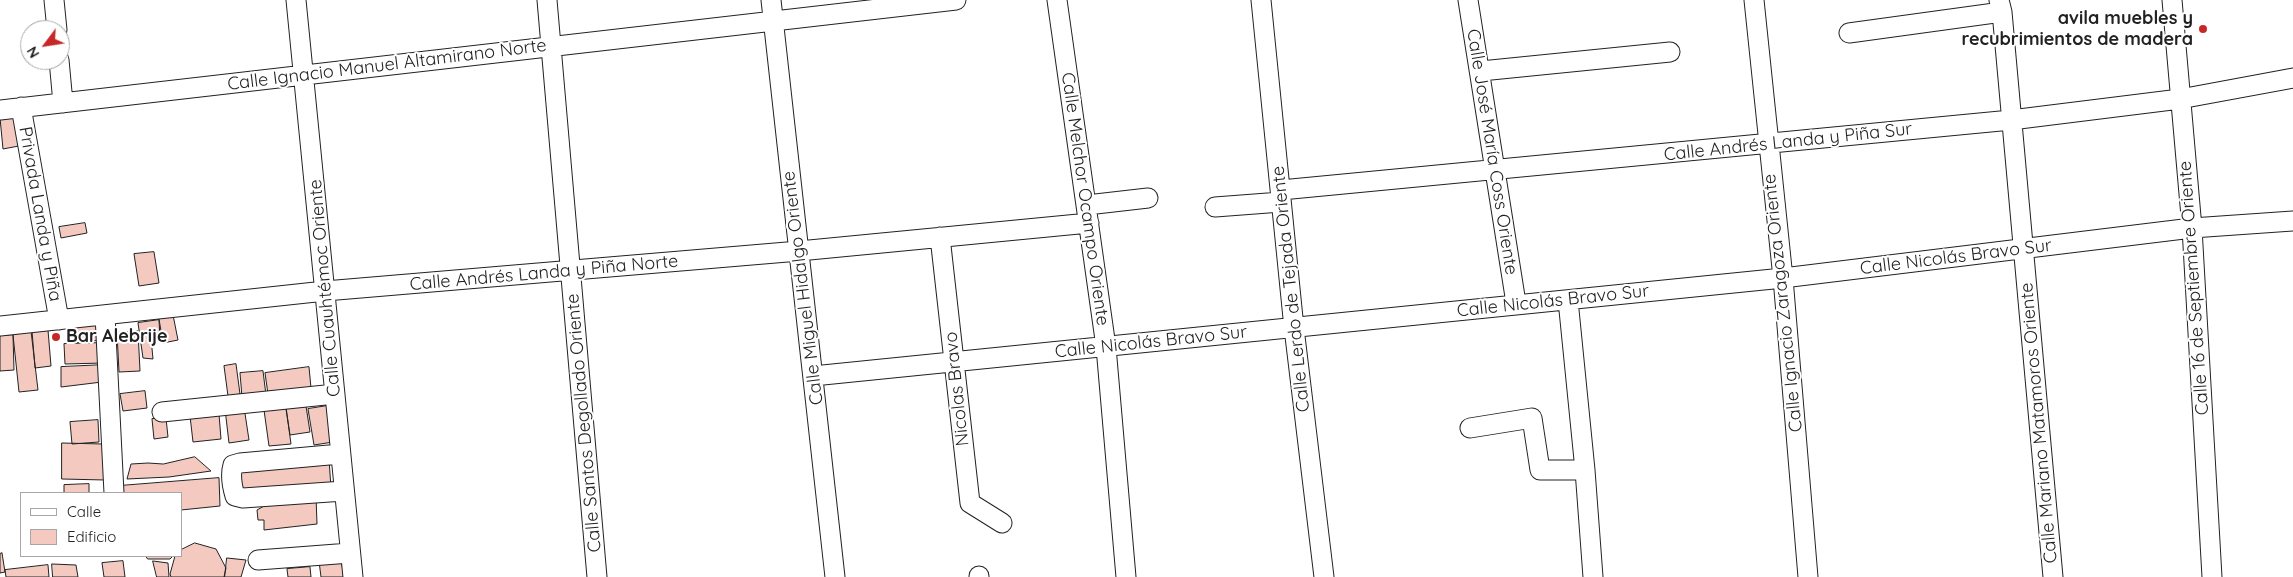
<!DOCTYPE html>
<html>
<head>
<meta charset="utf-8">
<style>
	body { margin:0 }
	#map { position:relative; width:2293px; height:577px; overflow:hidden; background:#fff; font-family:Quicksand,sans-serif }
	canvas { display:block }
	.legend { position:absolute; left:20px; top:492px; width:162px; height:65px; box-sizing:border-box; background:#fff; border:1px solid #a7a7a7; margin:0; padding:6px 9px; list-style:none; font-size:15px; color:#222 }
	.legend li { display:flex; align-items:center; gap:10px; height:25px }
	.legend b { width:25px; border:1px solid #a7a7a7 }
	.north { position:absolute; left:20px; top:20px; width:50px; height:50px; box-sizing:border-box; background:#fff; border:1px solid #a7a7a7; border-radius:50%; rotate:239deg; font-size:14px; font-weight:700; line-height:20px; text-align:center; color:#222 }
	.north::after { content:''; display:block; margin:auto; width:18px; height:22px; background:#c62828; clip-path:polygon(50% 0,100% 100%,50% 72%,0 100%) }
</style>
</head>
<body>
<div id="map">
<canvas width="2293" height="577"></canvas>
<ul class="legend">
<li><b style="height:6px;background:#fff"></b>Calle</li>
<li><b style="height:14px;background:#f3c9c0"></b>Edificio</li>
</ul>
<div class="north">N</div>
</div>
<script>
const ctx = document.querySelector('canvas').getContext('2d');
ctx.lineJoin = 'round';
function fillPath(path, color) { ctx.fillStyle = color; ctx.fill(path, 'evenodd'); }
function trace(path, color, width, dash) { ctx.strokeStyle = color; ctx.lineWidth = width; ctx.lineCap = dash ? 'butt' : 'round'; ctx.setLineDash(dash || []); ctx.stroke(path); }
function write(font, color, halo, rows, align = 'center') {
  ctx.font = font + ' Quicksand,sans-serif'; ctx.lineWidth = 4; ctx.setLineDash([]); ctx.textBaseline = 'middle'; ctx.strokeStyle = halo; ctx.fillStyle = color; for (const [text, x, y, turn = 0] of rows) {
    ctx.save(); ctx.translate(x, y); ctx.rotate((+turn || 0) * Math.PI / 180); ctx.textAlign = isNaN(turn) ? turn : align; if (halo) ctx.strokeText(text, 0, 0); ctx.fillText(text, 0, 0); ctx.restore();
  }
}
const building = new Path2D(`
	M 18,115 L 24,145 L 3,149 L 0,118 Z
	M 85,223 L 87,233 L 61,238 L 59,227 Z
	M 154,252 L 159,283 L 139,286 L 134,254 Z
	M 172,310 L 178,340 L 163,343 L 158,313 Z
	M 100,320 L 101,340 L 74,343 L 72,322 Z
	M 159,320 L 160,337 L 151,338 L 153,359 L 143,358 L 138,323 Z
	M 48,330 L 51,366 L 35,368 L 32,331 Z
	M 31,331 L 38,390 L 19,392 L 13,335 Z
	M 138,331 L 140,371 L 119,372 L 117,333 Z
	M 13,335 L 14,370 L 0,371 L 0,336 Z
	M 102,343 L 103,363 L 65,364 L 64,344 Z
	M 236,364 L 240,394 L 228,396 L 224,366 Z
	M 104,365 L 102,382 L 61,387 L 61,367 Z
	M 309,367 L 311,388 L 268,394 L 265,373 Z
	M 263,371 L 266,395 L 242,397 L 240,373 Z
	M 145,391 L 147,408 L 123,411 L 120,394 Z
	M 306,406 L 310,432 L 290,435 L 286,409 Z
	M 327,406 L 333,442 L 314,445 L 308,409 Z
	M 244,407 L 249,440 L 229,443 L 225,409 Z
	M 286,407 L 291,444 L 269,446 L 264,410 Z
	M 219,414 L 221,439 L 193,442 L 190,416 Z
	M 166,418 L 168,437 L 154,439 L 152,419 Z
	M 98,420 L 99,442 L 72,444 L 70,422 Z
	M 62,443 L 103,444 L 105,480 L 62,479 Z
	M 195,457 L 211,471 L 169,477 L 127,479 L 131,464 L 148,463 L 163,464 Z
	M 329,459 L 331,488 L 239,494 L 237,465 Z
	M 219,478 L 220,506 L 181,510 L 181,493 L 119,493 L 119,486 Z
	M 89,484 L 89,493 L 64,493 L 64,485 Z
	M 316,496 L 317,524 L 264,530 L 264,520 L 258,520 L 257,510 L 264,506 L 263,499 Z
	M 195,543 L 216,549 L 226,568 L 224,577 L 171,577 L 170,574 L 175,556 L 181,556 L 181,550 Z
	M 2,553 L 5,572 L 0,573 L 0,554 Z
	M 146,556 L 173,556 L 170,559 L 148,559 Z
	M 227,558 L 246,560 L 241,577 L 225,577 Z
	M 341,559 L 344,577 L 321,577 L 319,561 Z
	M 123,561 L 125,577 L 104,577 L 102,563 Z
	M 153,561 L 168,563 L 169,577 L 157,577 Z
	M 52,564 L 76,565 L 78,577 L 53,577 Z
	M 48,565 L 49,577 L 6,577 L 5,570 Z
	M 310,567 L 311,577 L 288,577 L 287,569 Z`);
fillPath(building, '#f3c9c0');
trace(building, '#222', 1);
const minor = new Path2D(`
	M 54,0 L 57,30
	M 296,0 L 353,577
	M 547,0 L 597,577
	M 771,0 L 835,577
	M 1057,0 L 1106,347 L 1126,577
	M 1261,0 L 1294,328 L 1324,577
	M 1468,0 L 1516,303
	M 1754,0 L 1783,278 L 1808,577
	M 1999,0 L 2002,12 L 2053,577
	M 2172,0 L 2192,228 L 2212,577
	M 1849,33 L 2002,12
	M 59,60 L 63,103
	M 1481,71 L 1670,52
	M 21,107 L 59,320
	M 0,110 L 956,0
	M 1281,190 L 2011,120 L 2180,99 L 2293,78
	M 1087,205 L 1148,198
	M 1215,207 L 1281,202
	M 940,237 L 970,503 L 1002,523
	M 1568,300 L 1585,470 L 1593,577
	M 105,315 L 114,493
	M 0,326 L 325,291 L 799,251 L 1089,223
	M 813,376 L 1783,278 L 2192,228 L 2293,221
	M 162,412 L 335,394
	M 1470,428 L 1532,418 L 1540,470 L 1585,470
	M 340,454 L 240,463 L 233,465 C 230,475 232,486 235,496 L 243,498 L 344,491
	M 258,560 L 350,553
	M 979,576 L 979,577`);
trace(minor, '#222', 21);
trace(minor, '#fff', 19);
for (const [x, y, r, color] of [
	[2203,29,5,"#c62828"],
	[56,337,5,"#c62828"]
]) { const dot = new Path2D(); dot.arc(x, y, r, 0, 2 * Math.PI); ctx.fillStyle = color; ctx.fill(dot); trace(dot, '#fff', 2); }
write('bold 18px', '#222', '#fff', [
	["avila muebles y",2193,19],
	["recubrimientos de madera",2193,40],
	["Bar Alebrije",66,337,"left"]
], 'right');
write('18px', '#222', '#fff', [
	["Calle Ignacio Manuel Altamirano Norte",387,65,-7],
	["Calle Andrés Landa y Piña Sur",1788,142,-6],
	["Calle José María Coss Oriente",1492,152,81],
	["Calle Melchor Ocampo Oriente",1085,199,82],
	["Privada Landa y Piña",40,214,80],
	["Calle Nicolás Bravo Sur",1956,257,-7],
	["Calle Andrés Landa y Piña Norte",544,273,-5],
	["Calle Cuauhtémoc Oriente",325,288,-95],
	["Calle Miguel Hidalgo Oriente",803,288,-97],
	["Calle 16 de Septiembre Oriente",2194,288,-94],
	["Calle Lerdo de Tejada Oriente",1291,289,-96],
	["Calle Nicolás Bravo Sur",1553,301,-6],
	["Calle Ignacio Zaragoza Oriente",1783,303,-96],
	["Calle Nicolás Bravo Sur",1151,342,-6],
	["Nicolas Bravo",957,389,-96],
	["Calle Santos Degollado Oriente",584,423,-95],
	["Calle Mariano Matamoros Oriente",2039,423,-95]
]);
</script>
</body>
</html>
